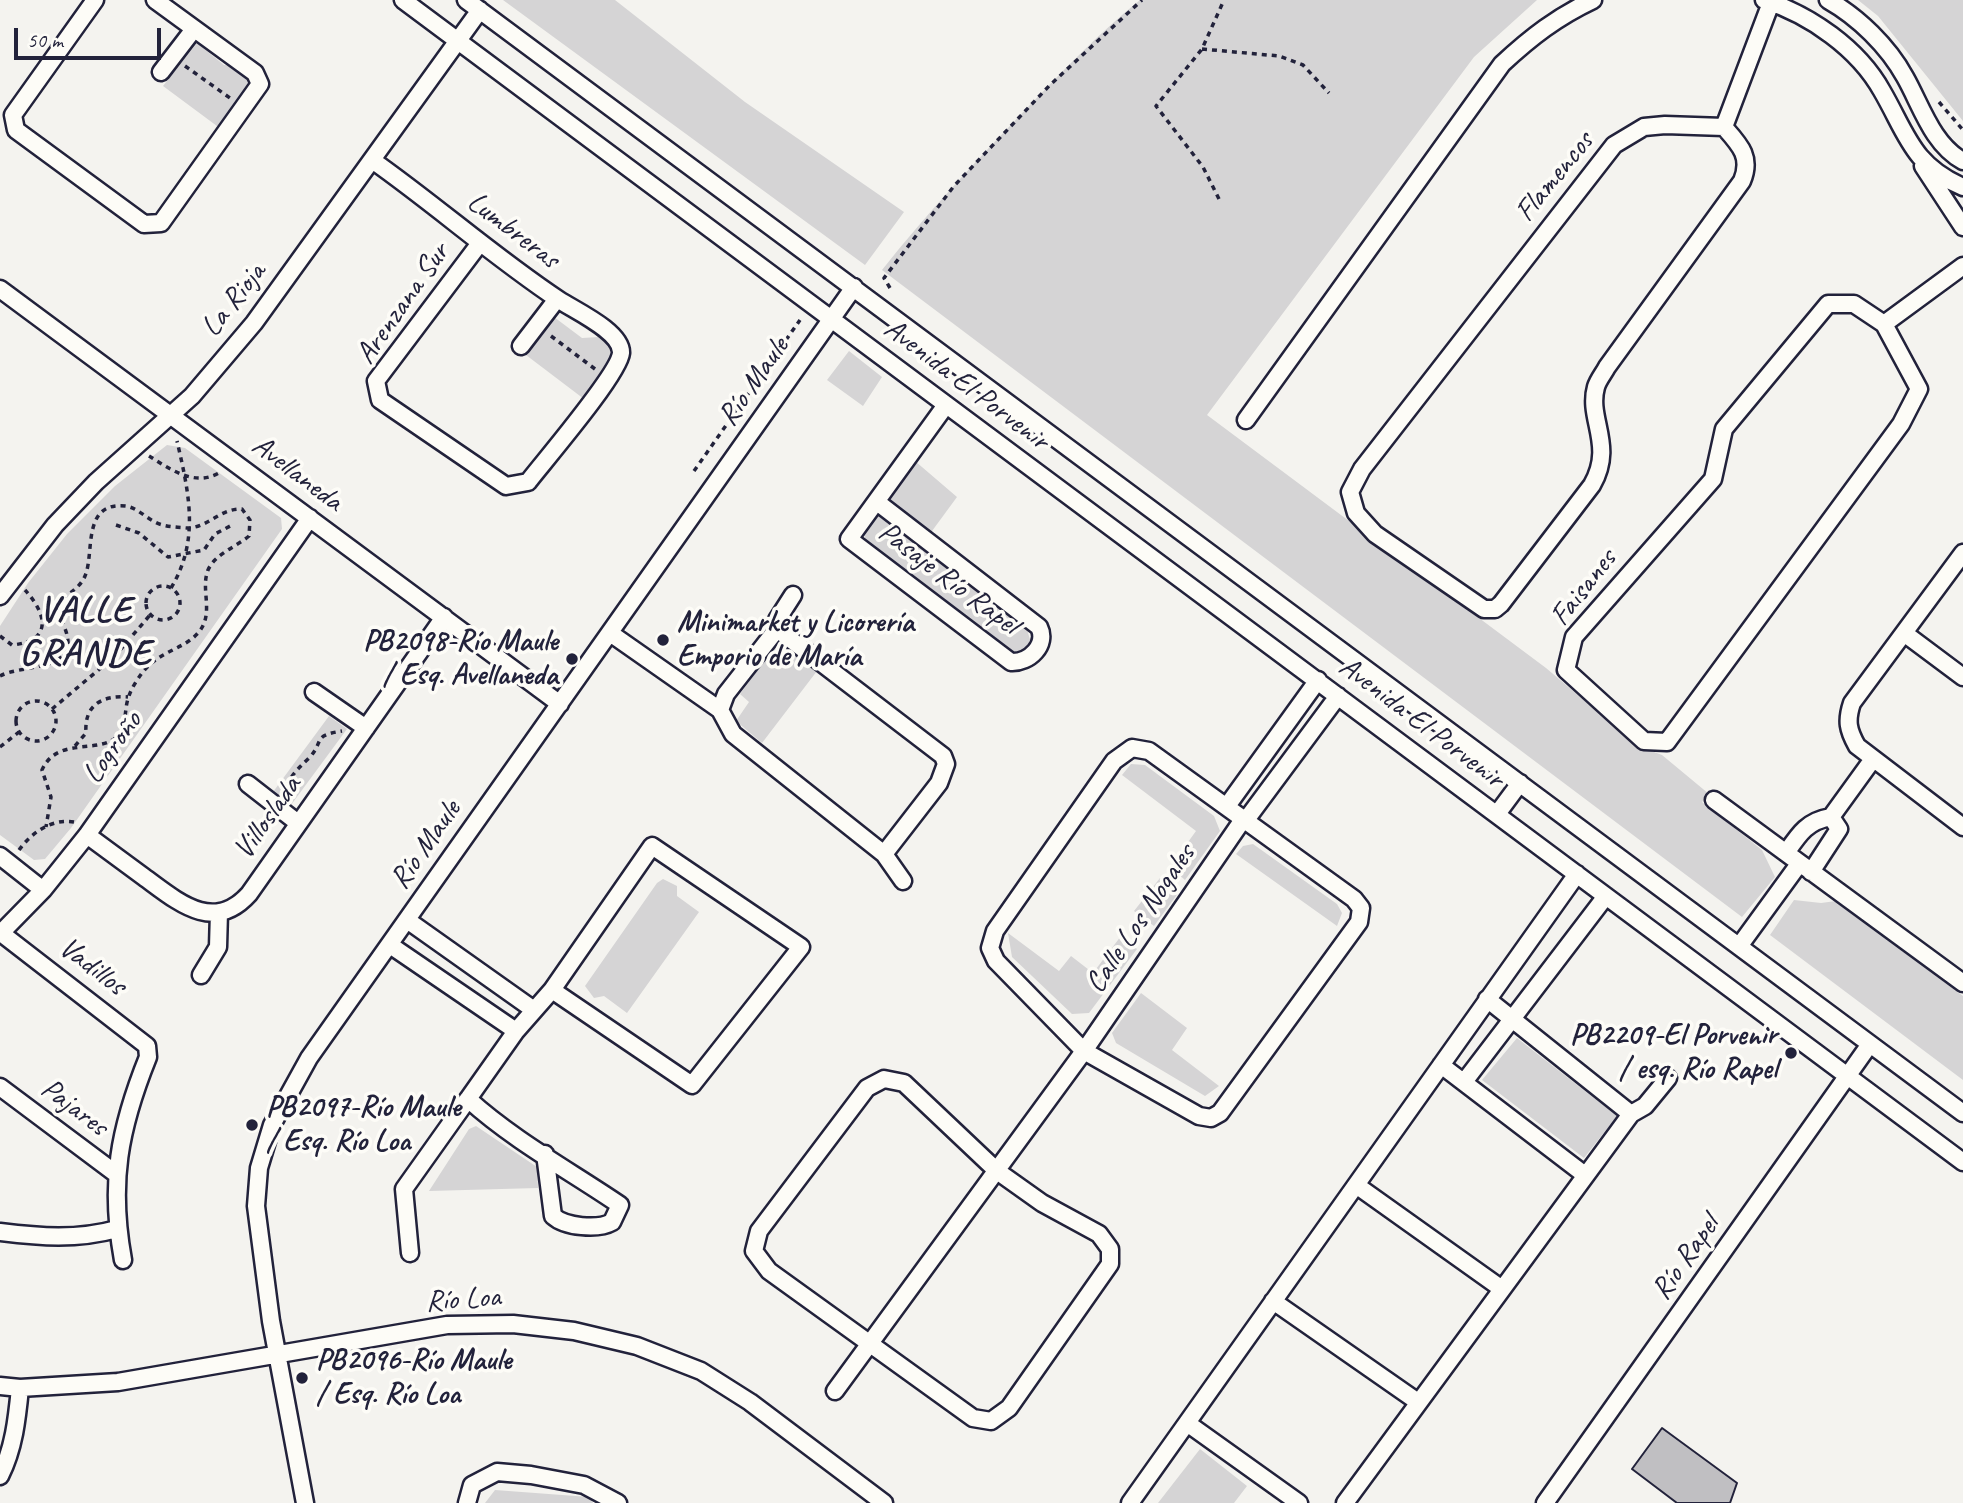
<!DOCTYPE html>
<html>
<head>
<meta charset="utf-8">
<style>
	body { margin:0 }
	#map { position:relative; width:1963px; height:1503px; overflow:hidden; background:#f4f3ef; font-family:Caveat,sans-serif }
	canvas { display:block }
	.scale { position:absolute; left:14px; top:28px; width:147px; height:32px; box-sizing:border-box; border:4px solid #22223b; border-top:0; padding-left:9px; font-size:21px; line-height:24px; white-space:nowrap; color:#22223b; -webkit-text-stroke:5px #fdfcf7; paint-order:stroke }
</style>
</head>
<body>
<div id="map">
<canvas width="1963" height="1503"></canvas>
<div class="scale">50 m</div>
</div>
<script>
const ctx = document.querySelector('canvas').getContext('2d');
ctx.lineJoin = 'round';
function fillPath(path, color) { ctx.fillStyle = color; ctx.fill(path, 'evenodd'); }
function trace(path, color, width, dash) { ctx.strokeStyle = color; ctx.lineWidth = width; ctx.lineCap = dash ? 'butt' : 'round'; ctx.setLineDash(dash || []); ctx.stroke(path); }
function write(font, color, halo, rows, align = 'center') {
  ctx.font = font + ' Caveat,sans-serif'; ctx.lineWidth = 7; ctx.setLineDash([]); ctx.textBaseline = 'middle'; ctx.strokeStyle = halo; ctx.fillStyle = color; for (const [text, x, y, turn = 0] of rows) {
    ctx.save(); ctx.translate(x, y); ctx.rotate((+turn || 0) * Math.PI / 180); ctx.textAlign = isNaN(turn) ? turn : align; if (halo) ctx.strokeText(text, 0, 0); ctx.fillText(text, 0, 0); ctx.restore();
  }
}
fillPath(new Path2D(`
	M 503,0 L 615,0 L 745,102 L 904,212 L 865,265 Z
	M 1140,0 L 1537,0 L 1474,57 L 1207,415 L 1546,668 L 1638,746 L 1662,755 L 1709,794 L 1702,802 L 1762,850 L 1775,877 L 1742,917 L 882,270 C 927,213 977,160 1028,107 C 1064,70 1099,33 1140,0 Z
	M 1858,0 L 1963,0 L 1963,121 L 1878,16 Z
	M 197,43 L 224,65 L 235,66 L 247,77 L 249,92 L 221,129 L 163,86 Z
	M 554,317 L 582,338 L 599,337 L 609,344 L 612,361 L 584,399 L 526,355 Z
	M 849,351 L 882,377 L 863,406 L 827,380 Z
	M 167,445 L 185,448 L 281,518 L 282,529 L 71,828 L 45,859 L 34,860 L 0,835 L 0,626 L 28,583 L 67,534 L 115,486 Z
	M 915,461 L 957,497 L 921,546 L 1026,626 L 1031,643 L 1023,654 L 1005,655 L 869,551 L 862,528 Z
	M 788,646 L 817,671 L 762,743 L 736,721 L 749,702 L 740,694 L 774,648 Z
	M 329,716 L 347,729 L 291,805 L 273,792 Z
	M 1131,764 L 1145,765 L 1214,816 L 1220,831 L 1185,880 L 1170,867 L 1196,831 L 1122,775 Z
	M 1253,844 L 1337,904 L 1342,913 L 1337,926 L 1236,854 L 1243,846 Z
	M 1160,878 L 1179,892 L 1154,926 L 1134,911 Z
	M 663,879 L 677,886 L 677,896 L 699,912 L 627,1013 L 604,996 L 594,998 L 585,986 L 657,883 Z
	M 1794,900 L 1821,903 L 1836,901 L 1963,996 L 1963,1080 L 1770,935 Z
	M 1008,933 L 1059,971 L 1071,956 L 1093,973 L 1121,936 L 1137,949 L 1089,1013 L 1072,1014 L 1012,957 Z
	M 1141,993 L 1187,1028 L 1172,1050 L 1219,1086 L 1205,1096 L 1116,1043 L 1112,1033 Z
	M 1517,1038 L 1617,1116 L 1584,1158 L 1482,1080 Z
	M 476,1126 L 537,1167 L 538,1188 L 429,1191 L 469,1129 Z
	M 1200,1449 L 1247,1486 L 1234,1503 L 1158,1503 Z
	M 495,1490 L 589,1497 L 593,1503 L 485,1503 Z`), '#d5d4d5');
const building = new Path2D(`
	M 1662,1428 L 1737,1483 L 1730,1503 L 1677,1503 L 1632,1469 Z`);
fillPath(building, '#c0bfc2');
trace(building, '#22223b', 2);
const street = new Path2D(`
	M 95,0 L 13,115 L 16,130 L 144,224 L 161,223 L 260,84 L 255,73 L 155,0
	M 403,0 L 1963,1162
	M 466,0 L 1963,1113
	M 1764,0 C 1810,15 1858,48 1882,91 C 1907,134 1912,165 1963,187
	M 1828,0 C 1858,17 1888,46 1905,77 C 1921,105 1932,144 1963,161
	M 161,72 L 194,29
	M 1665,125 L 1724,127 C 1740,145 1752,157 1742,181 L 1607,367 C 1604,373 1598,380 1596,387 C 1587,419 1615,445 1592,485 L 1501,604 L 1495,609 L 1484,609 L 1375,534 L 1356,513 L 1350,492 L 1362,469 L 1614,145 L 1644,127 Z
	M 1724,127 L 1772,0
	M 372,160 C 436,205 494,257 559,300 C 576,311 622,332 621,353 C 619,374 545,460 528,482 L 506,486 L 380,400 L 376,381 L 480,243
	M 1923,166 L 1963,227
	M 0,289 L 560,704
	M 1828,304 L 1854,304 L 1884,324 L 1919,389 L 1901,424 L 1667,742 L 1644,741 L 1566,670 L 1574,637 L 1713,479 L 1724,429 Z
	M 1884,324 L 1963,266
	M 521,346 L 557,299
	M 1246,420 L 1502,64 C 1531,37 1557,17 1593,0
	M 877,502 L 1039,627 C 1048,645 1029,663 1011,662 L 849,539 L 946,405
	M 1963,553 L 1852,703 C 1846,721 1848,730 1857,746 L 1963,827
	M 0,596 L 55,525 L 96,482 L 192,396 L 254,323 L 480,10
	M 777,629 L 943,756 L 946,764 L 939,783 L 884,854
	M 610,633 L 720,710
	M 1904,633 L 1963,677
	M 314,692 L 366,728
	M 720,710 L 733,734 L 884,854 L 903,881
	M 720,710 L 726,694 L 777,629 L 777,620 L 793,595
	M 1132,748 L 1149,751 L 1354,899 L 1361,908 L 1359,922 L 1220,1113 L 1211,1118 L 1199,1116 L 1084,1051 L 996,961 L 990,948 L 995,931 L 1114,761 Z
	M 248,784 L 298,823
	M 1714,800 L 1963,983
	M 1227,806 L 1318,680
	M 1497,814 L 1520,783
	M 1246,820 L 1338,696
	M 87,835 C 106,849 125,863 144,877 C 177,901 213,934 249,894 L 444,617
	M 652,846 L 801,947 L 692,1085 L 552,990 Z
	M 1786,853 C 1799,834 1807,821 1831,817 L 1873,759
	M 0,856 L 43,890
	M 1811,872 L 1839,829 L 1831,817
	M 407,920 L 534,1010
	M 1,933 L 147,1046 L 148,1057 C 119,1129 109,1183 123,1260
	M 0,934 L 43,890 L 87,835 L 310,518
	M 390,945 L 516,1031
	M 1740,945 L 1799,864
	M 201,975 L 218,947 L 219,912
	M 1487,999 L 1631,1114
	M 1441,1065 L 1585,1175
	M 884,1079 L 904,1083 L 997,1171 L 1042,1203 L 1099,1234 L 1110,1249 L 1110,1264 L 1009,1408 L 991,1421 L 973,1418 L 769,1271 L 754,1251 L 759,1231 L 867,1088 Z
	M 1464,1082 L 1606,896
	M 0,1087 L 115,1173
	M 545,1154 L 553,1216 C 565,1227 598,1230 612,1222 L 620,1205 C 570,1171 513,1140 468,1099 L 516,1031 L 552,990
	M 1356,1185 L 1502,1289
	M 0,1232 C 40,1237 77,1240 117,1229
	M 410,1253 L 404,1189 L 468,1099
	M 1273,1301 L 1418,1402
	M 0,1386 L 20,1388 L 118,1382 L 447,1325 L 513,1324 L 574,1331 L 637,1346 L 701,1371 L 750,1402 L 884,1503
	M 835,1391 L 1084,1051 L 1244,818
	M 1187,1423 L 1299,1503
	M 0,1476 C 14,1448 17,1419 20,1388
	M 305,1503 L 271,1321 L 256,1206 L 259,1168 L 272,1125 L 309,1058 L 854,287
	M 467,1503 L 472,1485 L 497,1472 L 531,1475 L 584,1485 L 618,1503
	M 1130,1503 L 1577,874
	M 1345,1503 L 1631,1114 L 1645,1106 L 1668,1078
	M 1545,1503 L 1870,1044`);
trace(street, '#22223b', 21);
trace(new Path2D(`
	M 1202,49 L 1279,56 L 1303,65 L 1329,93
	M 185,66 L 230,98
	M 1939,102 L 1963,130
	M 1219,199 L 1203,167 L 1156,106 L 1202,49 L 1224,0
	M 890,288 L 884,278 L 954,186 L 1050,85 L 1142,0
	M 551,336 L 595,369
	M 149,456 C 170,469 194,487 219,473
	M 694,471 L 800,320
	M 116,525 L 139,533 L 168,557 L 204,550 L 215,534 L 234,524
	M146 603a17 17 0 1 1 34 0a17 17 0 1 1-34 0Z
	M 171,588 C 200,540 189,493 177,441
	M 0,636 L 12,645 C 53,641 47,614 25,590
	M 0,676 C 20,665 67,671 68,643 C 68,627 56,616 57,602 C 68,594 80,588 85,576 C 95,553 81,501 126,506 C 137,508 145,517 155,522 C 164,527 176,527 187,528 C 208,528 220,508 242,509 L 250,520 L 249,536 C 236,547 215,554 208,570 C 200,590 215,614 198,633 C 183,650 160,650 142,673 C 137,680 131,689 129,696 C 124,708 127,722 120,733 C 103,757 58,734 42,770 L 51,797 L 46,827
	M16 721a20 20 0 1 1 40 0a20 20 0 1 1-40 0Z
	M 52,709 L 115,656 L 150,615
	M 75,746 L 86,733 C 84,705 102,695 128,697
	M 0,747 L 19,732
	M 293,796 L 290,779 C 296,770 302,765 309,758 C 325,741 311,736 342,731
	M 19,850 C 31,833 52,818 74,822`), '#22223b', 3.5, [5, 5]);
trace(street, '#fdfcf7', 16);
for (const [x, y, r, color] of [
	[663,640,7,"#22223b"],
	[572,659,7,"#22223b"],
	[1791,1053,7,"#22223b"],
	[252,1125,7,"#22223b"],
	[302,1378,7,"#22223b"]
]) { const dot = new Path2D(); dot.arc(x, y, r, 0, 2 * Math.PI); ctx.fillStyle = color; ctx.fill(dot); trace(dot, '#fdfcf7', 2.5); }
write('30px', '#22223b', '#fdfcf7', [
	["Flamencos",1555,177,-51],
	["Lumbreras",513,231,37],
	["La Rioja",234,300,-52],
	["Arenzana Sur",403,304,-55],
	["Río Maule",754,382,-55],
	["Avenida El Porvenir",966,385,37],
	["Avellaneda",297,474,37],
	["Pasaje Río Rapel",948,579,37],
	["Faisanes",1584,588,-52],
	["Avenida El Porvenir",1421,723,37],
	["Logroño",113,748,-55],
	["Villoslada",268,818,-55],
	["Río Maule",426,845,-55],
	["Calle Los Nogales",1141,919,-56],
	["Vadillos",92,967,37],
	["Pajares",74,1108,37],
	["Río Rapel",1686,1258,-55],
	["Río Loa",463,1300,-4]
]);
write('bold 30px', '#22223b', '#fdfcf7', [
	["Minimarket y Licorería",677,623],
	["Emporio de María",677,657],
	["PB2098-Río Maule",558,642,"right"],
	["/ Esq. Avellaneda",558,676,"right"],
	["PB2209-El Porvenir",1777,1036,"right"],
	["/ esq. Río Rapel",1777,1070,"right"],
	["PB2097-Río Maule",266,1108],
	["/ Esq. Río Loa",266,1142],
	["PB2096-Río Maule",316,1361],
	["/ Esq. Río Loa",316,1395]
], 'left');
ctx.letterSpacing = '2px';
write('bold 37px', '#22223b', '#fdfcf7', [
	["VALLE",86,611],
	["GRANDE",86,654]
]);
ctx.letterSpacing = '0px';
</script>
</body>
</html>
